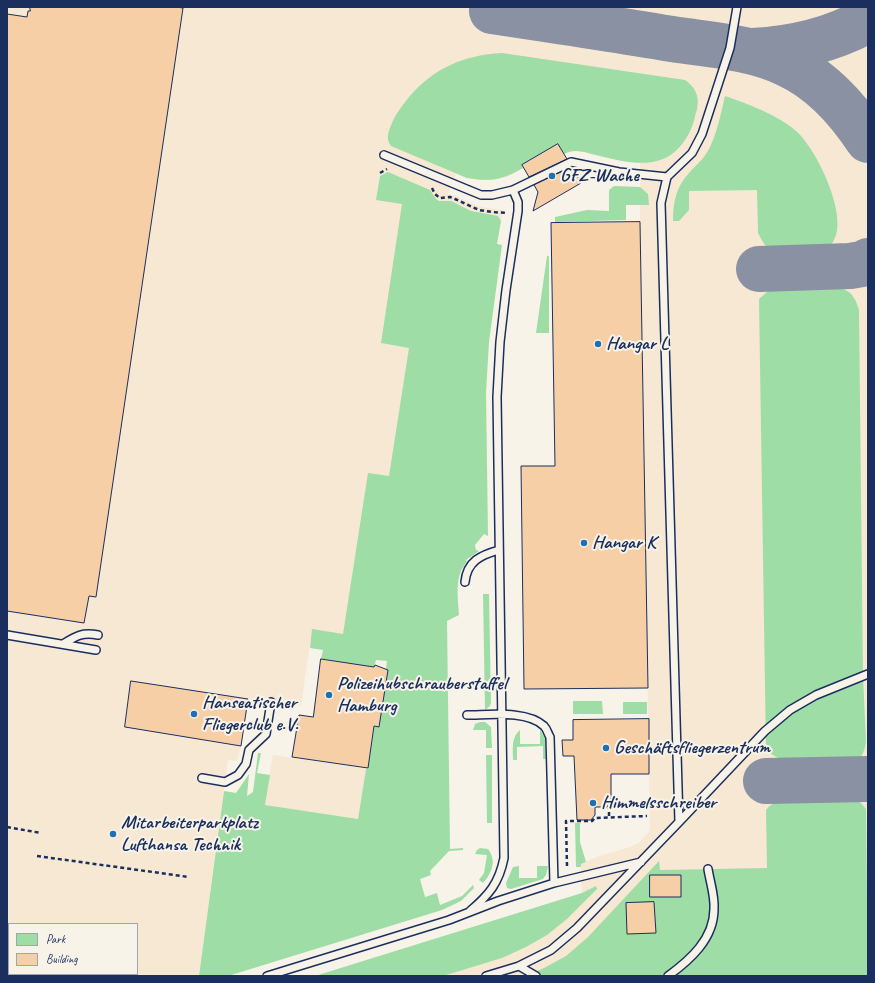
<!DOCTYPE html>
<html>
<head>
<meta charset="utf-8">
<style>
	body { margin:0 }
	#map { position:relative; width:875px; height:983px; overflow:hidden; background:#f7f3e8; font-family:Caveat,sans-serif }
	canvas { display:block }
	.frame { position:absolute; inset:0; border:8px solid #1b2f5e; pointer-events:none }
	.legend { position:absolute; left:8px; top:923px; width:130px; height:52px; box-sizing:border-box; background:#f7f3e8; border:1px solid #9fa5b1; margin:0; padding:5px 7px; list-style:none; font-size:12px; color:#1b2f5e }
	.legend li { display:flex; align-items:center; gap:8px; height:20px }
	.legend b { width:20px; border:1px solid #9fa5b1 }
</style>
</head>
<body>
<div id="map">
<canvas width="875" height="983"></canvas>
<div class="frame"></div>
<ul class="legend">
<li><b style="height:11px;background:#9edda6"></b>Park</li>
<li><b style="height:11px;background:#f7cfa6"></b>Building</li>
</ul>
</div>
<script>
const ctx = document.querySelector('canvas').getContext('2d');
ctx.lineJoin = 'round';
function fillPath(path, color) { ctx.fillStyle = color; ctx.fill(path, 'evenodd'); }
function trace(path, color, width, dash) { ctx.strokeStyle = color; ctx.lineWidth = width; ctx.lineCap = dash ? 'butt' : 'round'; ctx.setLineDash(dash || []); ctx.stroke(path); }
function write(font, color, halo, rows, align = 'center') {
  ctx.font = font + ' Caveat,sans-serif'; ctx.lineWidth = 4; ctx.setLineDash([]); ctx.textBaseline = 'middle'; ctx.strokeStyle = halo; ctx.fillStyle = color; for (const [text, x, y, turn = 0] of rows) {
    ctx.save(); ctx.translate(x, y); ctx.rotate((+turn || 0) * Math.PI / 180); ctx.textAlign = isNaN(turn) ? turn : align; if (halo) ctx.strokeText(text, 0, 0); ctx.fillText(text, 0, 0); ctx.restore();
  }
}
fillPath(new Path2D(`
	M 7,7 L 868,7 L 868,976 L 315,976 L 582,893 L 581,864 L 596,857 L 630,847 L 639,843 L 650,830 L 640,222 L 640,163 L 613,159 L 579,151 L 569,151 L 564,154 L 558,144 L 522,165 L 523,168 L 507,177 L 498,179 L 480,180 L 467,178 L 456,174 L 448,194 L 456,196 L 480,207 L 503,210 L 497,244 L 394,657 L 310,644 L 301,706 L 248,699 L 241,746 L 237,761 L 228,760 L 199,976 L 7,976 ZM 9,924 L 137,924 L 137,974 L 9,974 Z
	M 273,755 L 365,768 L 366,769 L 358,819 L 264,805 Z`), '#f7e8d4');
fillPath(new Path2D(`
	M 502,53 L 685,80 C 695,87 700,96 697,109 C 695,115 694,123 691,129 C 671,173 635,165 596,155 C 585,152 574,148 564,154 L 558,144 L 522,165 L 523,168 C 501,180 493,182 467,178 L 391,146 C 385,139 389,130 392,123 C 396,113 403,105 409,97 C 434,68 464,55 502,53 Z
	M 725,96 C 748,104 778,115 796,131 C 816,148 850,217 833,242 C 831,245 827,246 823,248 L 771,250 L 764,244 L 758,233 L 757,190 L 689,191 L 689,210 L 679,221 L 673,221 C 673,202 676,187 689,173 C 696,165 704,159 709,149 C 717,134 721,113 725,96 Z
	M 388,172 L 430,190 L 436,199 L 439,201 L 451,201 L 471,211 L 498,216 L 501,221 L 497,244 L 502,245 L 489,342 L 486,393 L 488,536 L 484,534 L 475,545 L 476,550 L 479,551 L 466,560 L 467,562 C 454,575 458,597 459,615 L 447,621 L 450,849 L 463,848 L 463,850 L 449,851 L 430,871 L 431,875 L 420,879 L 425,897 L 437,893 L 440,905 L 462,896 L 473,885 L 474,888 L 461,901 L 442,910 L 228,976 L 199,976 L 224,791 L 236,793 L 249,774 L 247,796 L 253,792 L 258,753 L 261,753 L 257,773 L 270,775 L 265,805 L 358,819 L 366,769 L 368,769 L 374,726 L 379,727 L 388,670 L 386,669 L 387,661 L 376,660 L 374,667 L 321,659 L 323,650 L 310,648 L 312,629 L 343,634 L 368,473 L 389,476 L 409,348 L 381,343 L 402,204 L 376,200 L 380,176 Z
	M 614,186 L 640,187 L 648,194 L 649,205 L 626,205 L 626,220 L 555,222 L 555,217 L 587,210 L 609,211 L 609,190 Z
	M 547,256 L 549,256 L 549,333 L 536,333 Z
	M 834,286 C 850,290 854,294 859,310 L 863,676 L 866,742 C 864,754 861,760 849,765 L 792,766 L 766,751 L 759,299 L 768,291 L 779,288 Z
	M 483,594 L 489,594 L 491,703 L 490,706 L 485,710 Z
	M 573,701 L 602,701 L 603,714 L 573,714 Z
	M 623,702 L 647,702 L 647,714 L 623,714 Z
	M 480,722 L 485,722 L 491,727 L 492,748 L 486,748 L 486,730 L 473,730 L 475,724 Z
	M 540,729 L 545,739 L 546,759 L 543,759 L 543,746 L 517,747 L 517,760 L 513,760 C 513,749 511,737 520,730 L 520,744 L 540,744 Z
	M 486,755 L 492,755 L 492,823 L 487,823 Z
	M 843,794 C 854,797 859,800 866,809 L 868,976 L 526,976 L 544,968 L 566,956 L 588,937 L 659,861 L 660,870 L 767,868 L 766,810 C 782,790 819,795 843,794 Z
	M 575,823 L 580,823 L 580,842 L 586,862 L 581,864 L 581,867 L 576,867 Z
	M 480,848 L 488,849 C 497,861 492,873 483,883 L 479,880 L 484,873 L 487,855 L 475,854 L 477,850 Z
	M 519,866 L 519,878 L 537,878 L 537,866 L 548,866 L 546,875 L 543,879 L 511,889 L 507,888 L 506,883 L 513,867 Z
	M 596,886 L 597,889 L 567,919 L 547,935 L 526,947 L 502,958 L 443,976 L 315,976 L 582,893 Z`), '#9edda6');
trace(new Path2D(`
	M 492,11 C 552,20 612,29 672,39 C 711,45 752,47 787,64 C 822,80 847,108 868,140
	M 752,51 C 793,49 832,40 868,20
	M 759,269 L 850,266 L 862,264 L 868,261
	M 766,781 L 868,779`), '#8991a3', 46);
const building = new Path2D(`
	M 30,7 L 176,7 L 183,8 L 96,597 L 89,596 L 84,623 L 7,611 L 7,14 L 27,17 L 28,11 L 30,11 Z
	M 558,144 L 567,159 L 529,177 L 522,165 Z
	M 572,167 L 581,183 L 533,211 L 538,192 L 534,185 Z
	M 640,222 L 648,688 L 524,689 L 521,466 L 555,466 L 551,223 Z
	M 321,659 L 374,667 L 375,665 L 388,670 L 379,727 L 374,726 L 368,768 L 292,757 L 299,715 L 313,717 Z
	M 131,681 L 248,699 L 241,746 L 125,727 Z
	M 649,719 L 649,774 L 611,774 L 611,802 L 607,807 L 595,807 L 595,815 L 591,820 L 577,820 L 574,756 L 563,756 L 562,740 L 573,740 L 573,720 Z
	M 650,875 L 681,875 L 681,897 L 650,897 Z
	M 654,902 L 656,933 L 627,934 L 626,903 Z`);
fillPath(building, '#f7cfa6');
trace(building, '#1b2f5e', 1);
const lane = new Path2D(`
	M 384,155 L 481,195 L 492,195 L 513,190 L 571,162 L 619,172 L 667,177 L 692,153 L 702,134 L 730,48 L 737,7
	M 465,582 C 467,561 481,555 499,550
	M 7,635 L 96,650
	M 63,644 C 76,636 82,632 98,635
	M 467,715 C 489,715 527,710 544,726 C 547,729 548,734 550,737 L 554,883
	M 202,778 L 225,782 L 238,775 L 246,764 L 249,750 L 266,734 L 271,702
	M 679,822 L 765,731 L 790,710 L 816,695 L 868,674
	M 470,911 C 489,895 499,883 504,858 L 497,397 L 500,342 L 506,290 L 518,211 L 518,202 L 513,190
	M 519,966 L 536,976
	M 267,976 L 449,920 L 498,901 L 554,883 L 641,862
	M 486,976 L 519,966 L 551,950 L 577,928 L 679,822 L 661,203 L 667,177
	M 668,976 C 690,960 714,939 714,909 C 715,896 710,882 708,869`);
trace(lane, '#1b2f5e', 10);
trace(new Path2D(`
	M 380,173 L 387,169
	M 432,188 L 435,194 L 440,198 L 450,197 L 455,199 L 479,210 L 492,212 L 507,213
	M 609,805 L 609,818
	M 7,827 L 41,833
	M 37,856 L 189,877
	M 567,866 L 566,821 L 592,821 L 595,818 L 647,816`), '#1b2f5e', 2.5, [4, 3]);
trace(lane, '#f7f3e8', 7);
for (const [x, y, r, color] of [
	[552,176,4,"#1f6fb2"],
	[598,344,4,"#1f6fb2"],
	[584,543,4,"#1f6fb2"],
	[329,695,4,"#1f6fb2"],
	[194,714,4,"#1f6fb2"],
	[606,748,4,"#1f6fb2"],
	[593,803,4,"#1f6fb2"],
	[113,834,4,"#1f6fb2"]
]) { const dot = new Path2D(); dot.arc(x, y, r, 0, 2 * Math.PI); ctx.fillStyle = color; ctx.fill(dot); trace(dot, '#f7f3e8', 1.5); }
write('bold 19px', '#1b2f5e', '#f7f3e8', [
	["GFZ-Wache",560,176],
	["Hangar L",606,344],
	["Hangar K",592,543],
	["Polizeihubschrauberstaffel",337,684],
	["Hamburg",337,706],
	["Hanseatischer",202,703],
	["Fliegerclub e.V.",202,725],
	["Geschäftsfliegerzentrum",614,748],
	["Himmelsschreiber",601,803],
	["Mitarbeiterparkplatz",121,823],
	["Lufthansa Technik",121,845]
], 'left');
</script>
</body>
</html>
